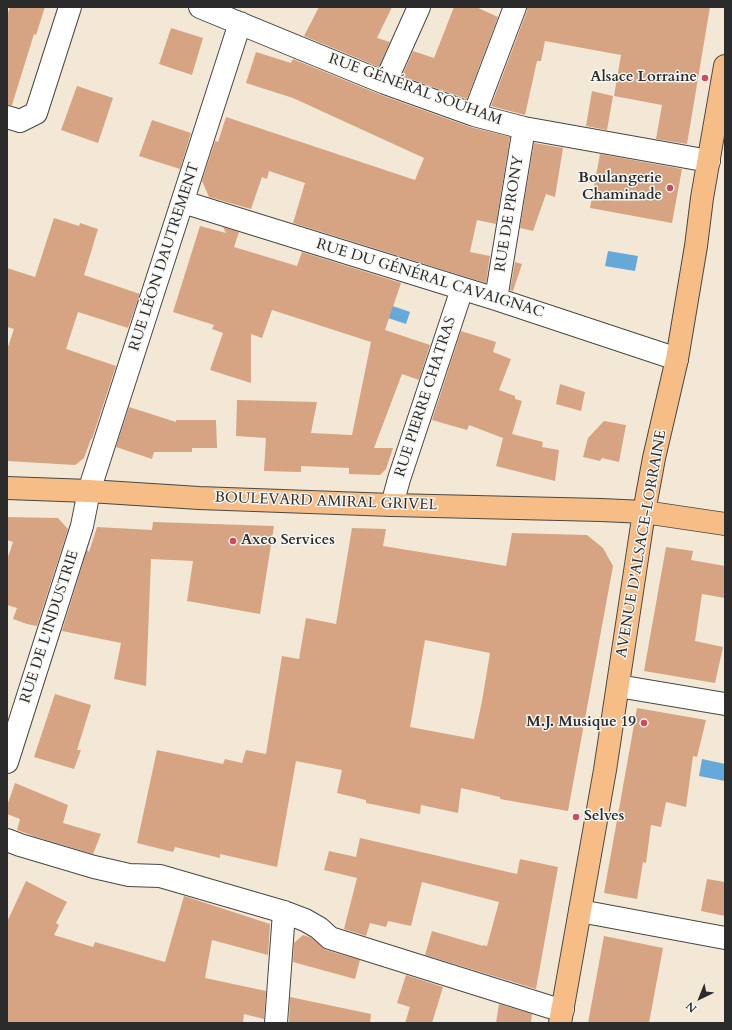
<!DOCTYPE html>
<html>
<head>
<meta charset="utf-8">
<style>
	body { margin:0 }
	#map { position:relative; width:732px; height:1030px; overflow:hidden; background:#f3e8d5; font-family:Cardo,serif }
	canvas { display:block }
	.frame { position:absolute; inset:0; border:8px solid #2b2b2b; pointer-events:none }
	.north { position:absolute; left:680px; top:978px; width:40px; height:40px; -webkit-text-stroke:3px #f6f6f2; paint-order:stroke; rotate:223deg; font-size:11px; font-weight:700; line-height:16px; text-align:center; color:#2b2b2b }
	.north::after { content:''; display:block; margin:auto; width:14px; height:18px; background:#2b2b2b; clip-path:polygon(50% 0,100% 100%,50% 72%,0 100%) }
</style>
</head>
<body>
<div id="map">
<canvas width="732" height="1030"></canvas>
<div class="frame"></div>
<div class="north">N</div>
</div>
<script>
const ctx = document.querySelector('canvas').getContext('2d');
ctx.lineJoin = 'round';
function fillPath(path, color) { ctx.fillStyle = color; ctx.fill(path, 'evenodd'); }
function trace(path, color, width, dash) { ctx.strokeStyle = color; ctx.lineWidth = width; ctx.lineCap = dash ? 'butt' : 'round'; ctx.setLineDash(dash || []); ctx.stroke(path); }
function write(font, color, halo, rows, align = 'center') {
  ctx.font = font + ' Cardo,serif'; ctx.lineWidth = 3; ctx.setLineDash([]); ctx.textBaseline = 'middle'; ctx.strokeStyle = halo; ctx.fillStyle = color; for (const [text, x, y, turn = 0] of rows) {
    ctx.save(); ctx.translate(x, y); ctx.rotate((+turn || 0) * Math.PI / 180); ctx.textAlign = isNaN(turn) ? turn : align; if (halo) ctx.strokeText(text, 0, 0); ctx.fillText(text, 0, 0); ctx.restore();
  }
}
fillPath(new Path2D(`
	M 608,251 L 638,256 L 635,271 L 605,266 Z
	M 384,303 L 410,312 L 406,324 L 379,315 Z
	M 702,759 L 725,764 L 725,781 L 699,776 Z`), '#65a8da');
fillPath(new Path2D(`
	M 10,7 L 45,7 L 36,35 L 34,34 L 12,105 L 7,105 L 7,16 Z
	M 319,7 L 392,7 L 377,38 L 390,42 L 379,67 L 304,36 Z
	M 454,7 L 476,7 L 498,17 L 467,99 L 402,76 L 413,51 L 434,58 Z
	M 527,7 L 710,7 L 687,144 L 656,139 L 662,105 L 614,96 L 621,55 L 545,41 L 541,61 L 537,61 L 525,115 L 491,106 L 527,11 Z
	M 171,28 L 203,38 L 192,75 L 159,64 Z
	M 256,52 L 291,63 L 293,59 L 381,95 L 470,127 L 510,137 L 496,224 L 477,220 L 470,252 L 490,256 L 486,283 L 293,223 L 305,183 L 269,171 L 267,179 L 262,177 L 251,209 L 209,197 L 202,181 L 215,141 L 218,142 L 226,117 L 415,180 L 424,158 L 293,98 L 246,83 Z
	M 77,86 L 113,98 L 98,143 L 61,130 Z
	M 592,91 L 613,96 L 607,130 L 586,126 Z
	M 152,120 L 191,133 L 180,169 L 139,156 Z
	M 534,143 L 563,148 L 555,197 L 546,194 L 533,231 L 520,228 Z
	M 600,154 L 682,169 L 672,223 L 590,208 Z
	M 54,218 L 79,226 L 80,223 L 98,229 L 84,275 L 140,294 L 128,328 L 78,312 L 66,349 L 116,366 L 92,439 L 91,439 L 84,458 L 75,465 L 7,461 L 7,350 L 14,329 L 7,327 L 7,268 L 35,277 Z
	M 200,226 L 226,233 L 223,227 L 239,232 L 234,247 L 297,266 L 302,252 L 401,283 L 385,330 L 430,345 L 419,380 L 402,374 L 374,448 L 393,448 L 386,469 L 380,475 L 349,474 L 349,468 L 301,466 L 301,472 L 264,471 L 266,438 L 236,436 L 237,400 L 317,402 L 311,433 L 352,435 L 371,342 L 272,310 L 262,338 L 251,334 L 251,383 L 210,370 L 223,333 L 212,329 L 214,325 L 173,312 Z
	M 515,262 L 522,264 L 513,291 L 510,290 Z
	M 461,331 L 496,342 L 493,352 L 511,359 L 499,390 L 515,396 L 515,399 L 522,401 L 512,434 L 543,442 L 542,447 L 559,450 L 555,481 L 496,466 L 503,438 L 469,425 L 467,430 L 432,420 Z
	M 560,384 L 585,392 L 581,411 L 556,404 Z
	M 129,407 L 176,422 L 176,420 L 216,420 L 217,448 L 192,448 L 192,452 L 154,452 L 152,459 L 116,447 Z
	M 604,421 L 626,425 L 619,462 L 602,458 L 600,461 L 583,457 L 588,438 Z
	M 7,517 L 58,518 L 68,529 L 37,626 L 27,624 L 13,619 L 17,608 L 7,605 L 7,560 L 13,542 L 7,540 Z
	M 153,522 L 274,526 L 260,614 L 187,601 L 193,561 L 151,559 L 146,686 L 114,679 L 121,643 L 62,631 L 87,550 L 89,552 L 97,527 L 152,530 Z
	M 352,528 L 386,529 L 383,546 L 506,566 L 512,533 L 587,535 L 603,548 L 613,566 L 568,811 L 500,799 L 500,797 L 461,788 L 458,813 L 421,805 L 420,814 L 366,803 L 366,800 L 337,793 L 342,770 L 296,761 L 277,867 L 220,854 L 220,858 L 175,847 L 173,852 L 137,843 L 157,750 L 223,764 L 225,759 L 242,763 L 246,750 L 266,754 L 282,656 L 299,659 L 306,618 L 336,624 ZM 425,640 L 490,653 L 482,701 L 474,739 L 410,727 Z
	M 666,547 L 693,551 L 691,560 L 725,566 L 725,598 L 702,594 L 695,641 L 723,647 L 715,683 L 644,671 Z
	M 55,694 L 91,705 L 77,750 L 81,750 L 74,769 L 34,757 Z
	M 637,708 L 706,720 L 697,757 L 693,756 L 686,807 L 666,802 L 661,827 L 651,825 L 646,863 L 643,862 L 637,899 L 604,893 Z
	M 15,783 L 68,805 L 63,823 L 101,834 L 93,854 L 36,837 L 17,830 L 20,819 L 7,814 L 7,806 Z
	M 360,838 L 517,874 L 520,859 L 558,867 L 536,989 L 425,955 L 432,931 L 483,946 L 483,945 L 487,946 L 499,902 L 422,882 L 411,926 L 388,921 L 386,927 L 370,923 L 366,936 L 344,929 L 357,878 L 324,870 L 329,851 L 356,857 Z
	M 707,879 L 725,882 L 725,916 L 701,911 Z
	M 26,881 L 67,902 L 56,923 L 59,925 L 54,935 L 93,947 L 95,942 L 165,962 L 184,896 L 270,924 L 268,955 L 212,940 L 205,978 L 266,991 L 264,1019 L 244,1014 L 243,1023 L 7,1023 L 7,922 Z
	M 303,935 L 312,938 L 322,947 L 326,950 L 360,960 L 355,979 L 293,962 L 294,943 Z
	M 604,936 L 663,948 L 649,1023 L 588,1023 Z
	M 406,975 L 443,987 L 432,1023 L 405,1023 L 410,1007 L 397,1003 Z
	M 290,997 L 371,1014 L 370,1023 L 289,1023 Z
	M 499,1004 L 532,1014 L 531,1023 L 496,1023 Z`), '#d6a483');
const minor = new Path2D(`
	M 200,7 L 385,83 L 474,115 L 524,128 L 709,161
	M 385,83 L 419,7
	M 474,115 L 515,7
	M 7,117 L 20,121 L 36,113 L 70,7
	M 183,202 L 496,299 L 677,359
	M 496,299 L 524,128
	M 392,505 L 399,479 L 462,289
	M 618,686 L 725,704
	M 7,762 L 82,526 L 89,491 L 240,23
	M 7,840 L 20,845 L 94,867 L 129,875 L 160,876 L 284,912 L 305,920 L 319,928 L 330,938 L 550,1007 L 563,1009
	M 580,911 L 725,938
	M 276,1023 L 284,912`);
const major = new Path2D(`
	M 7,488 L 89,491 L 199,498 L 392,505 L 601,510 L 644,512 L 725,524
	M 560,1023 L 605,770 L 644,512 L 654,458 L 677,359 L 696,246 L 702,198 L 725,66`);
trace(minor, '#494744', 24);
trace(major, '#494744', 24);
trace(minor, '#fff', 22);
trace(major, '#f6be86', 22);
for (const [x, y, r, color] of [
	[705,78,4,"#d1495b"],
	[670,188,4,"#d1495b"],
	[233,541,4,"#d1495b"],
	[644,723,4,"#d1495b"],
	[576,817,4,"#d1495b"]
]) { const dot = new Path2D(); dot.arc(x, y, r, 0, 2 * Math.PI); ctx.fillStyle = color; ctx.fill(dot); trace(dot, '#f6f6f2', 1.5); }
write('bold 15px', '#2b2b2b', '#f6f6f2', [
	["Alsace Lorraine",697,78],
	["Boulangerie",662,179],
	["Chaminade",662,196],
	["Axeo Services",241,541,"left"],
	["M.J. Musique 19",636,723],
	["Selves",584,817,"left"]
], 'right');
write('15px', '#2b2b2b', '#f6f6f2', [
	["RUE GÉNÉRAL SOUHAM",415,90,20],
	["RUE DE PRONY",510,214,-81],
	["RUE LÉON DAUTREMENT",165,257,-72],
	["RUE DU GÉNÉRAL CAVAIGNAC",430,279,17],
	["RUE PIERRE CHATRAS",426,397,-72],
	["BOULEVARD AMIRAL GRIVEL",326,502,2],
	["AVENUE D'ALSACE-LORRAINE",642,544,-80],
	["RUE DE L'INDUSTRIE",50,627,-72]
]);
</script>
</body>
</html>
